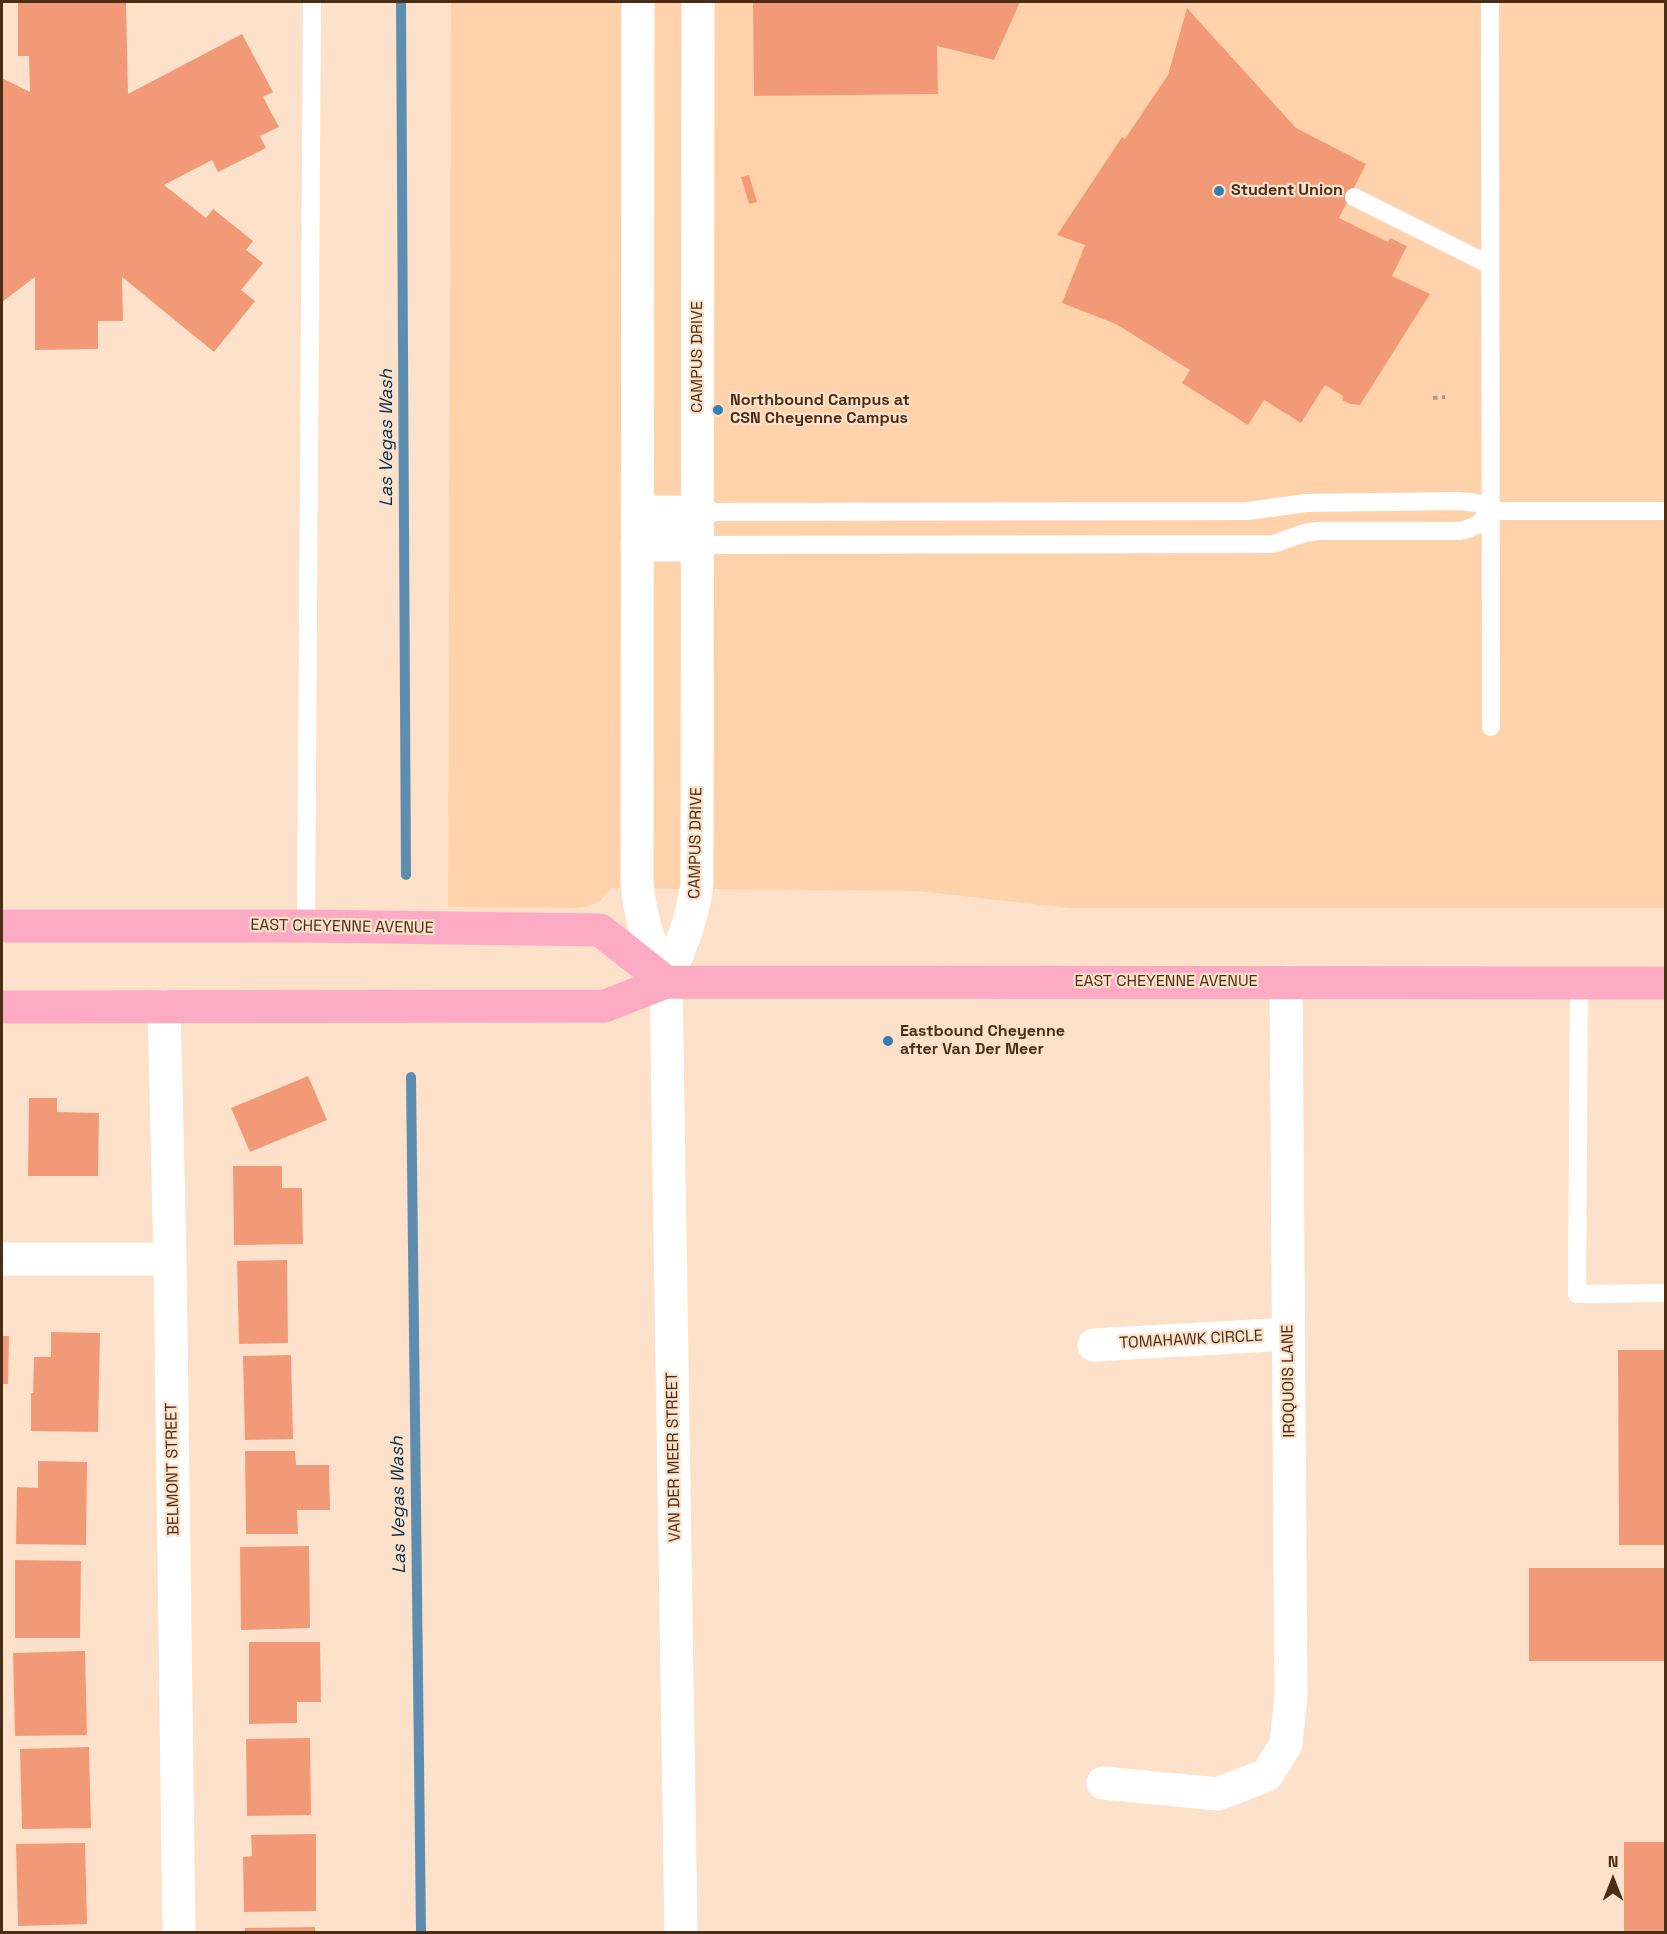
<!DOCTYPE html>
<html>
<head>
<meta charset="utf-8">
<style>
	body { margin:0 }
	#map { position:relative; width:1667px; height:1934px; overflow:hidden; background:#fde1ca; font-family:"Space Grotesk",sans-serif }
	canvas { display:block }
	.frame { position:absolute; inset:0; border:3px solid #492e15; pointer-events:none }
	.north { position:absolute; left:1583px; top:1850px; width:60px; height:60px; -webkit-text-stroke:4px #fde1ca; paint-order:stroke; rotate:0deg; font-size:16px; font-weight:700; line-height:24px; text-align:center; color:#492e15 }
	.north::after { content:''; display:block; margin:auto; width:21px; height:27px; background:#492e15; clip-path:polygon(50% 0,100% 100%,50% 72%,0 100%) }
</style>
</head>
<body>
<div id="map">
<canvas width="1667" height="1934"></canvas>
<div class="frame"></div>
<div class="north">N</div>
</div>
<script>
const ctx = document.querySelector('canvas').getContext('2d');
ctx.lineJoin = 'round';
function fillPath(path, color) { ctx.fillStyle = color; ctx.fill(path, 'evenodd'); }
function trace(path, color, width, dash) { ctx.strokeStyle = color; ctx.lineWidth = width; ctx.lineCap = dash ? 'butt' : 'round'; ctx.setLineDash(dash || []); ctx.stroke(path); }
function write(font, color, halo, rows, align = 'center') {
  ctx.font = font + ' "Space Grotesk",sans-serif'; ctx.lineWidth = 4.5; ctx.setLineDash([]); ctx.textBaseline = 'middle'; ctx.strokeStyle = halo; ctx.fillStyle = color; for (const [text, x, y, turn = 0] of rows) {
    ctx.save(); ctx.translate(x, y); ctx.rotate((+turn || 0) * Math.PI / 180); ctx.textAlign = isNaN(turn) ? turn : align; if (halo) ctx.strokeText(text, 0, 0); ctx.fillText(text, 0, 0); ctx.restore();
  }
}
fillPath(new Path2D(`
	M 451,2 L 1665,2 L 1665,908 L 1070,908 L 917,891 L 612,888 L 599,902 L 588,906 L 576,908 L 448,907 Z`), '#ffd2ac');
trace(new Path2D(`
	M 401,2 L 406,875
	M 411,1077 L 421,1932`), '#5d8eb0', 10);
fillPath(new Path2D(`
	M 18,2 L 126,2 L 128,94 L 242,34 L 273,92 L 263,97 L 279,127 L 260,136 L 266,148 L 218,172 L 212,160 L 164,185 L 206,218 L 213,209 L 253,241 L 246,250 L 263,263 L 241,290 L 255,301 L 214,352 L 122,277 L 123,321 L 98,321 L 98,349 L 35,350 L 35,277 L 2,302 L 2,78 L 30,92 L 29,56 L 18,56 Z
	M 753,2 L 1020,2 L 994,60 L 937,46 L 938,94 L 754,96 Z
	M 1187,8 L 1296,128 L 1366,164 L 1339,218 L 1388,242 L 1390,238 L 1407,246 L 1392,276 L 1430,294 L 1360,405 L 1350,404 L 1342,400 L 1343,396 L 1325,385 L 1301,423 L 1264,400 L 1248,425 L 1182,383 L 1190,370 L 1116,324 L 1062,303 L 1085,245 L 1057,235 L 1122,137 L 1125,139 L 1168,75 Z
	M 749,175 L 757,202 L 749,204 L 741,177 Z
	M 308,1076 L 327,1120 L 250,1152 L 231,1108 Z
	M 29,1098 L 57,1098 L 57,1112 L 99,1113 L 98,1176 L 28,1176 Z
	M 233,1166 L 282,1166 L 282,1188 L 302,1188 L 303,1244 L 234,1245 Z
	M 287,1260 L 288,1343 L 239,1344 L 237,1261 Z
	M 51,1332 L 100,1333 L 98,1432 L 31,1431 L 31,1393 L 33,1393 L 34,1357 L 51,1357 Z
	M 2,1336 L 9,1336 L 8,1384 L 2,1384 Z
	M 1618,1350 L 1666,1350 L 1666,1545 L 1619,1545 Z
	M 291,1355 L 293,1439 L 245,1440 L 243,1356 Z
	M 245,1451 L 295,1451 L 296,1465 L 329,1465 L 330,1510 L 297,1510 L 298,1534 L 246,1534 Z
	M 38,1461 L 87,1462 L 86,1545 L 16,1544 L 17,1487 L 38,1488 Z
	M 309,1546 L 310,1628 L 241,1630 L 240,1547 Z
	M 15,1560 L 81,1561 L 80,1638 L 15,1638 Z
	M 1529,1568 L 1666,1568 L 1666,1661 L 1529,1661 Z
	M 249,1642 L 320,1642 L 321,1702 L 297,1702 L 297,1723 L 249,1724 Z
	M 85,1651 L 87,1735 L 15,1736 L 13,1653 Z
	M 310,1738 L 311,1815 L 247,1816 L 246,1739 Z
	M 89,1747 L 91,1828 L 22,1829 L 20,1749 Z
	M 316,1834 L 316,1911 L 244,1912 L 243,1857 L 252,1856 L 251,1835 Z
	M 1624,1842 L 1666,1842 L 1666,1932 L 1624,1932 Z
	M 85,1843 L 87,1924 L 18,1926 L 16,1844 Z
	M 315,1927 L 315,1932 L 245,1932 L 245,1928 Z`), '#f29a77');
trace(new Path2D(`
	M 1433,398 L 1445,397`), '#b3977f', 4, [4.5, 4.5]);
trace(new Path2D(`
	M 1490,2 L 1491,727
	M 1354,197 L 1490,265
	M 697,512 L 1248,511 L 1306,503 L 1459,501 L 1477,503 L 1491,511 L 1666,511
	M 697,545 L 1273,544 L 1305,533 L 1317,531 L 1460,531 C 1474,528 1482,523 1491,511
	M 306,926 L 312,2
	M 1579,982 L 1577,1294 L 1666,1293`), '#fff', 18);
trace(new Path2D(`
	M 164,1006 L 170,1259 L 179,1932
	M 2,1259 L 170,1259
	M 1094,1345 L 1288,1334
	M 1103,1783 L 1218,1794 L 1267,1775 L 1286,1744 L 1291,1695 L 1286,982`), '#fff', 33);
trace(new Path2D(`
	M 638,2 L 637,882 C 640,920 651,948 666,982 L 681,1932
	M 637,512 L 697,512
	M 637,545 L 697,545
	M 666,982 C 680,948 692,921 697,884 L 698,2`), '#fff', 33);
trace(new Path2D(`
	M 2,926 L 306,926 L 600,930 L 666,982
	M 2,1007 L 605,1006 L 666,982 L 1666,983`), '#fdabc5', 33);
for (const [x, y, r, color] of [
	[1219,191,6,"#347eb2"],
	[718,410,6,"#347eb2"],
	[888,1041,6,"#347eb2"]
]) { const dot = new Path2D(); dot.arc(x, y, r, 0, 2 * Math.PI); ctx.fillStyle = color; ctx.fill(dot); trace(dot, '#fde1ca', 2); }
write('bold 16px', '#492e15', '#fde1ca', [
	["Student Union",1231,191],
	["Northbound Campus at",730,401],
	["CSN Cheyenne Campus",730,419],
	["Eastbound Cheyenne",900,1032],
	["after Van Der Meer",900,1050]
], 'left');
write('16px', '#492e15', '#fde1ca', [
	["CAMPUS DRIVE",698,357,-90],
	["CAMPUS DRIVE",696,843,-89],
	["EAST CHEYENNE AVENUE",342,927,1],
	["EAST CHEYENNE AVENUE",1166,982],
	["TOMAHAWK CIRCLE",1191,1340,-3],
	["IROQUOIS LANE",1289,1381,-91],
	["VAN DER MEER STREET",674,1457,-91],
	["BELMONT STREET",173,1469,-91]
]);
write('italic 18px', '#01304d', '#fde1ca', [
	["Las Vegas Wash",387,438,-90],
	["Las Vegas Wash",399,1505,-91]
]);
</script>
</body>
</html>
